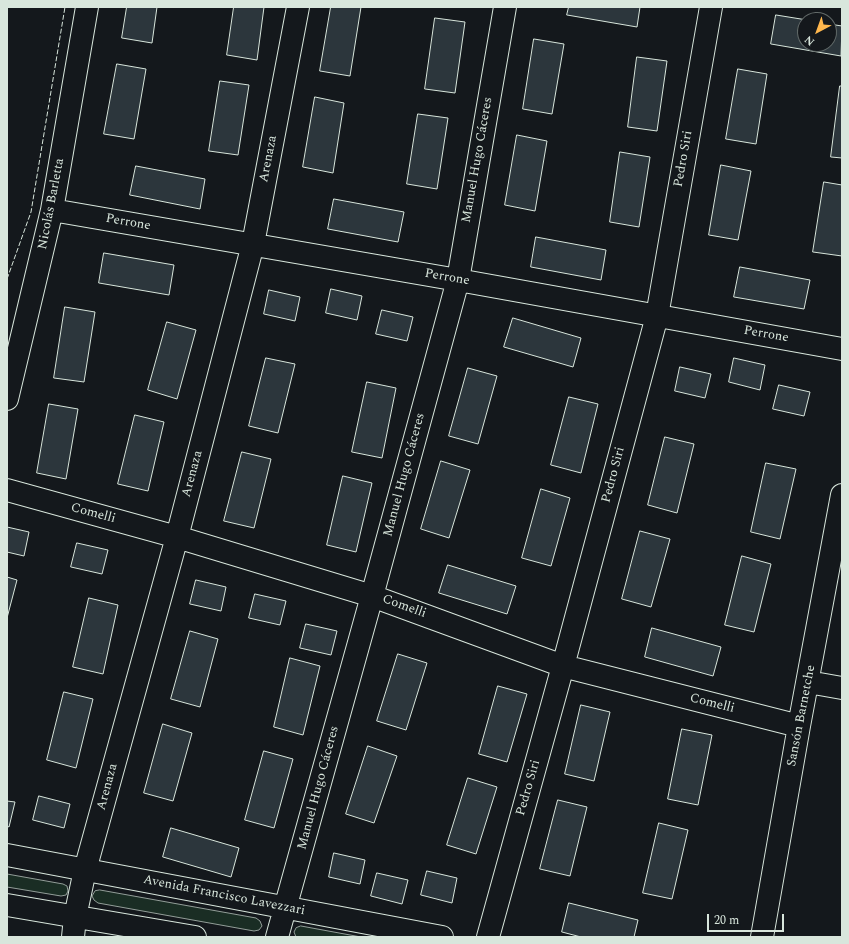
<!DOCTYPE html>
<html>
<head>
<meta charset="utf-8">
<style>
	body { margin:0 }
	#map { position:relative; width:849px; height:944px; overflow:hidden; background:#14181c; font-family:Spectral,serif }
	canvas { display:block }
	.frame { position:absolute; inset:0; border:8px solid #d8e6dc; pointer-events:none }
	.north { position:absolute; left:797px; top:12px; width:40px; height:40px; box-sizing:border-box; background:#14181c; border:1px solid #626a69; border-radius:50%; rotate:221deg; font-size:11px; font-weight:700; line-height:16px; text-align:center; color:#d8e6dc }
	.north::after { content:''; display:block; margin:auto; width:14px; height:18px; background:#ffb74d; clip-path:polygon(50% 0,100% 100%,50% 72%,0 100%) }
	.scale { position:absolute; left:707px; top:914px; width:77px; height:18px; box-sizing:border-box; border:2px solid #d8e6dc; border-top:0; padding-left:5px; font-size:12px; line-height:14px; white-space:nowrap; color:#d8e6dc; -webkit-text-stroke:3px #14181c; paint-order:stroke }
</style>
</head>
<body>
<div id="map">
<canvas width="849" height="944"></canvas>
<div class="frame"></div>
<div class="north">N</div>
<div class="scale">20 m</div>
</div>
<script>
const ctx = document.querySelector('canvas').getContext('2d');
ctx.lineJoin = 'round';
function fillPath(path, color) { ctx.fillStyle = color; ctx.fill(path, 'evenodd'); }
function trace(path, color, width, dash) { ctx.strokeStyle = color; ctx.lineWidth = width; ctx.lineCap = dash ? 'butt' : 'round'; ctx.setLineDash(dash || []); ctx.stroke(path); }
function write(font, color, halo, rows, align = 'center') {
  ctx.font = font + ' Spectral,serif'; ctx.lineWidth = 3; ctx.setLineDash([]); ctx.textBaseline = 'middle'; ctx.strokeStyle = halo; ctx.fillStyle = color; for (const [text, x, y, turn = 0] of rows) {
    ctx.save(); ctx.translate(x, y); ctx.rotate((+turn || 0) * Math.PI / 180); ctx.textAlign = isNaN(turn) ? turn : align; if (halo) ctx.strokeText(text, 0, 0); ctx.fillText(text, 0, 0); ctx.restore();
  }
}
const green = new Path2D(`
	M 7,874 L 63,884 L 67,886 L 68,891 L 66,895 L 61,896 L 7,887 Z
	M 100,890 L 256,918 L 260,921 L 262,926 L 259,930 L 254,931 L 98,903 L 94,900 L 92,896 L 95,891 Z
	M 301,926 L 361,937 L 296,937 L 294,932 L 296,928 Z`);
fillPath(green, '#1a2d24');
trace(green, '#939e99', 1);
const building = new Path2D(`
	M 127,7 L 157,7 L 152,43 L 122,38 Z
	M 234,7 L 264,7 L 257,60 L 227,55 Z
	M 331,7 L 361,7 L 350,76 L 320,71 Z
	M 569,7 L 640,7 L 637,27 L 567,15 Z
	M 776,15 L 807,20 L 805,20 L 805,44 L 829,44 L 829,24 L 842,26 L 841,56 L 771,44 Z
	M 435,18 L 465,22 L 455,93 L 425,89 Z
	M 534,39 L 564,44 L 552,114 L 523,109 Z
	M 637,57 L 667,61 L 657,131 L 628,127 Z
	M 117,64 L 146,69 L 134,139 L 104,134 Z
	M 738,69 L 767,74 L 756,144 L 726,139 Z
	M 220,81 L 249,85 L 238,155 L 209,151 Z
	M 840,86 L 842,86 L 842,158 L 831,157 Z
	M 315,97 L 344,103 L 333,173 L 303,167 Z
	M 418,114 L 448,118 L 437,189 L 407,184 Z
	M 517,135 L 547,141 L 535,211 L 505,205 Z
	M 620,152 L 650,157 L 639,227 L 610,222 Z
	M 721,165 L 751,171 L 738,240 L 709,235 Z
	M 136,166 L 205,179 L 200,209 L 130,195 Z
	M 824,182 L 842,185 L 842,256 L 813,252 Z
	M 334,199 L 404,212 L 398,242 L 328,229 Z
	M 536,237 L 606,250 L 601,280 L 531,267 Z
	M 104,253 L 174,265 L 169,295 L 99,283 Z
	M 740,267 L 810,280 L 804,309 L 734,297 Z
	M 331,289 L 362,296 L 357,320 L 326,313 Z
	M 269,290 L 300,297 L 295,321 L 264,314 Z
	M 65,307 L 95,312 L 84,382 L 54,378 Z
	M 382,310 L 413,317 L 407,341 L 376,334 Z
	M 513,318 L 581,338 L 573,367 L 504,347 Z
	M 167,322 L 196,330 L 177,399 L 148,390 Z
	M 266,358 L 295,364 L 278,433 L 249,426 Z
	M 734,358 L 765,365 L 760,390 L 729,382 Z
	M 680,367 L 711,374 L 705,398 L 675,391 Z
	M 468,368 L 497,376 L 478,444 L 449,436 Z
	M 367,382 L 396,388 L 382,458 L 352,452 Z
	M 779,385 L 810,392 L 804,416 L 773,409 Z
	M 569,397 L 598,404 L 581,473 L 551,465 Z
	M 49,404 L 78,409 L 66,479 L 37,473 Z
	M 135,415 L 164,422 L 148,491 L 118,484 Z
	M 665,437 L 694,444 L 677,513 L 648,505 Z
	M 242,452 L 271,459 L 254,528 L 224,521 Z
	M 441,461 L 470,470 L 449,538 L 421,529 Z
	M 766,463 L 796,469 L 780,539 L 751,532 Z
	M 343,476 L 372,483 L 356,552 L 327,545 Z
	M 541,489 L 570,498 L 551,566 L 522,558 Z
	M 7,527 L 29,532 L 24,556 L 7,552 Z
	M 640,531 L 670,539 L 651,607 L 622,599 Z
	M 77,543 L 108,550 L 102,574 L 71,567 Z
	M 742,556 L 771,564 L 754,632 L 725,625 Z
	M 448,565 L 516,586 L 507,614 L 439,593 Z
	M 7,577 L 17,580 L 7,618 Z
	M 196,580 L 226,587 L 221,611 L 190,604 Z
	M 255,594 L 286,601 L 280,625 L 249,618 Z
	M 89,598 L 118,605 L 103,674 L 73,667 Z
	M 306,624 L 337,631 L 331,655 L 300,648 Z
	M 652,628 L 721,647 L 713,676 L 645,657 Z
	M 190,631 L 218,639 L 200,707 L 171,699 Z
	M 398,654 L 427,663 L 406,730 L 377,721 Z
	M 290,658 L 320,666 L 303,735 L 274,727 Z
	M 498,686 L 527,694 L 507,762 L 479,754 Z
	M 64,692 L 93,699 L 76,768 L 47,760 Z
	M 581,705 L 610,712 L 594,781 L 565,774 Z
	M 163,724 L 192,733 L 173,801 L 144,793 Z
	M 682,729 L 712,735 L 698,805 L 668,799 Z
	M 368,746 L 397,756 L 374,823 L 346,814 Z
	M 264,751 L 293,759 L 274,828 L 245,820 Z
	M 468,778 L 497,787 L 476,854 L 447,845 Z
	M 39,796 L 70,804 L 64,828 L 33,820 Z
	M 558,800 L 587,807 L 570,876 L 540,869 Z
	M 7,801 L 15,802 L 9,827 L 7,826 Z
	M 659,823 L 688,830 L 672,899 L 643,893 Z
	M 171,828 L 239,848 L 231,877 L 163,857 Z
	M 334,853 L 365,860 L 360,884 L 329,877 Z
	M 427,871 L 457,878 L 452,903 L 421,895 Z
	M 377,873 L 408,880 L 402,904 L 371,896 Z
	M 569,903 L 638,920 L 634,937 L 581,937 L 562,932 Z`);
fillPath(building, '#2c363c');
trace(building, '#d8e6dc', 1);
const minor = new Path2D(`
	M 52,210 L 458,280 L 842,349
	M 7,399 L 52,210 L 87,7
	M 7,490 L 177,537 L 372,596 L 563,666 L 799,726
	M 808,682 L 842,688
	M 7,855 L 442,937
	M 7,905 L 195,937
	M 73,937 L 75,917 L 85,870 L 177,537 L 253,244 L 298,7
	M 277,937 L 372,596 L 458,280 L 505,7
	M 488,937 L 563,666 L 657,316 L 711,7
	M 762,937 L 799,726 L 842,495`);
trace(minor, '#d8e6dc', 24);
trace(minor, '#14181c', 22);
trace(new Path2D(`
	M 7,279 L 31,212 L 65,7`), '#d8e6dc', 1, [5, 2]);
write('13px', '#d8e6dc', '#14181c', [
	["Arenaza",269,159,-79],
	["Pedro Siri",684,159,-80],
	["Manuel Hugo Cáceres",478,160,-80],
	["Nicolás Barletta",52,204,-79],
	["Perrone",128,223,10],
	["Perrone",447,278,10],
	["Perrone",766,335,10],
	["Arenaza",193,474,-75],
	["Manuel Hugo Cáceres",405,475,-75],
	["Pedro Siri",614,475,-75],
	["Comelli",93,514,15],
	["Comelli",404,607,20],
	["Comelli",712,704,14],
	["Sansón Barnetche",802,716,-79],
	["Arenaza",108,787,-75],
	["Manuel Hugo Cáceres",319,788,-75],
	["Pedro Siri",529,788,-74],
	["Avenida Francisco Lavezzari",224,896,11]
]);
</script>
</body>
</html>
